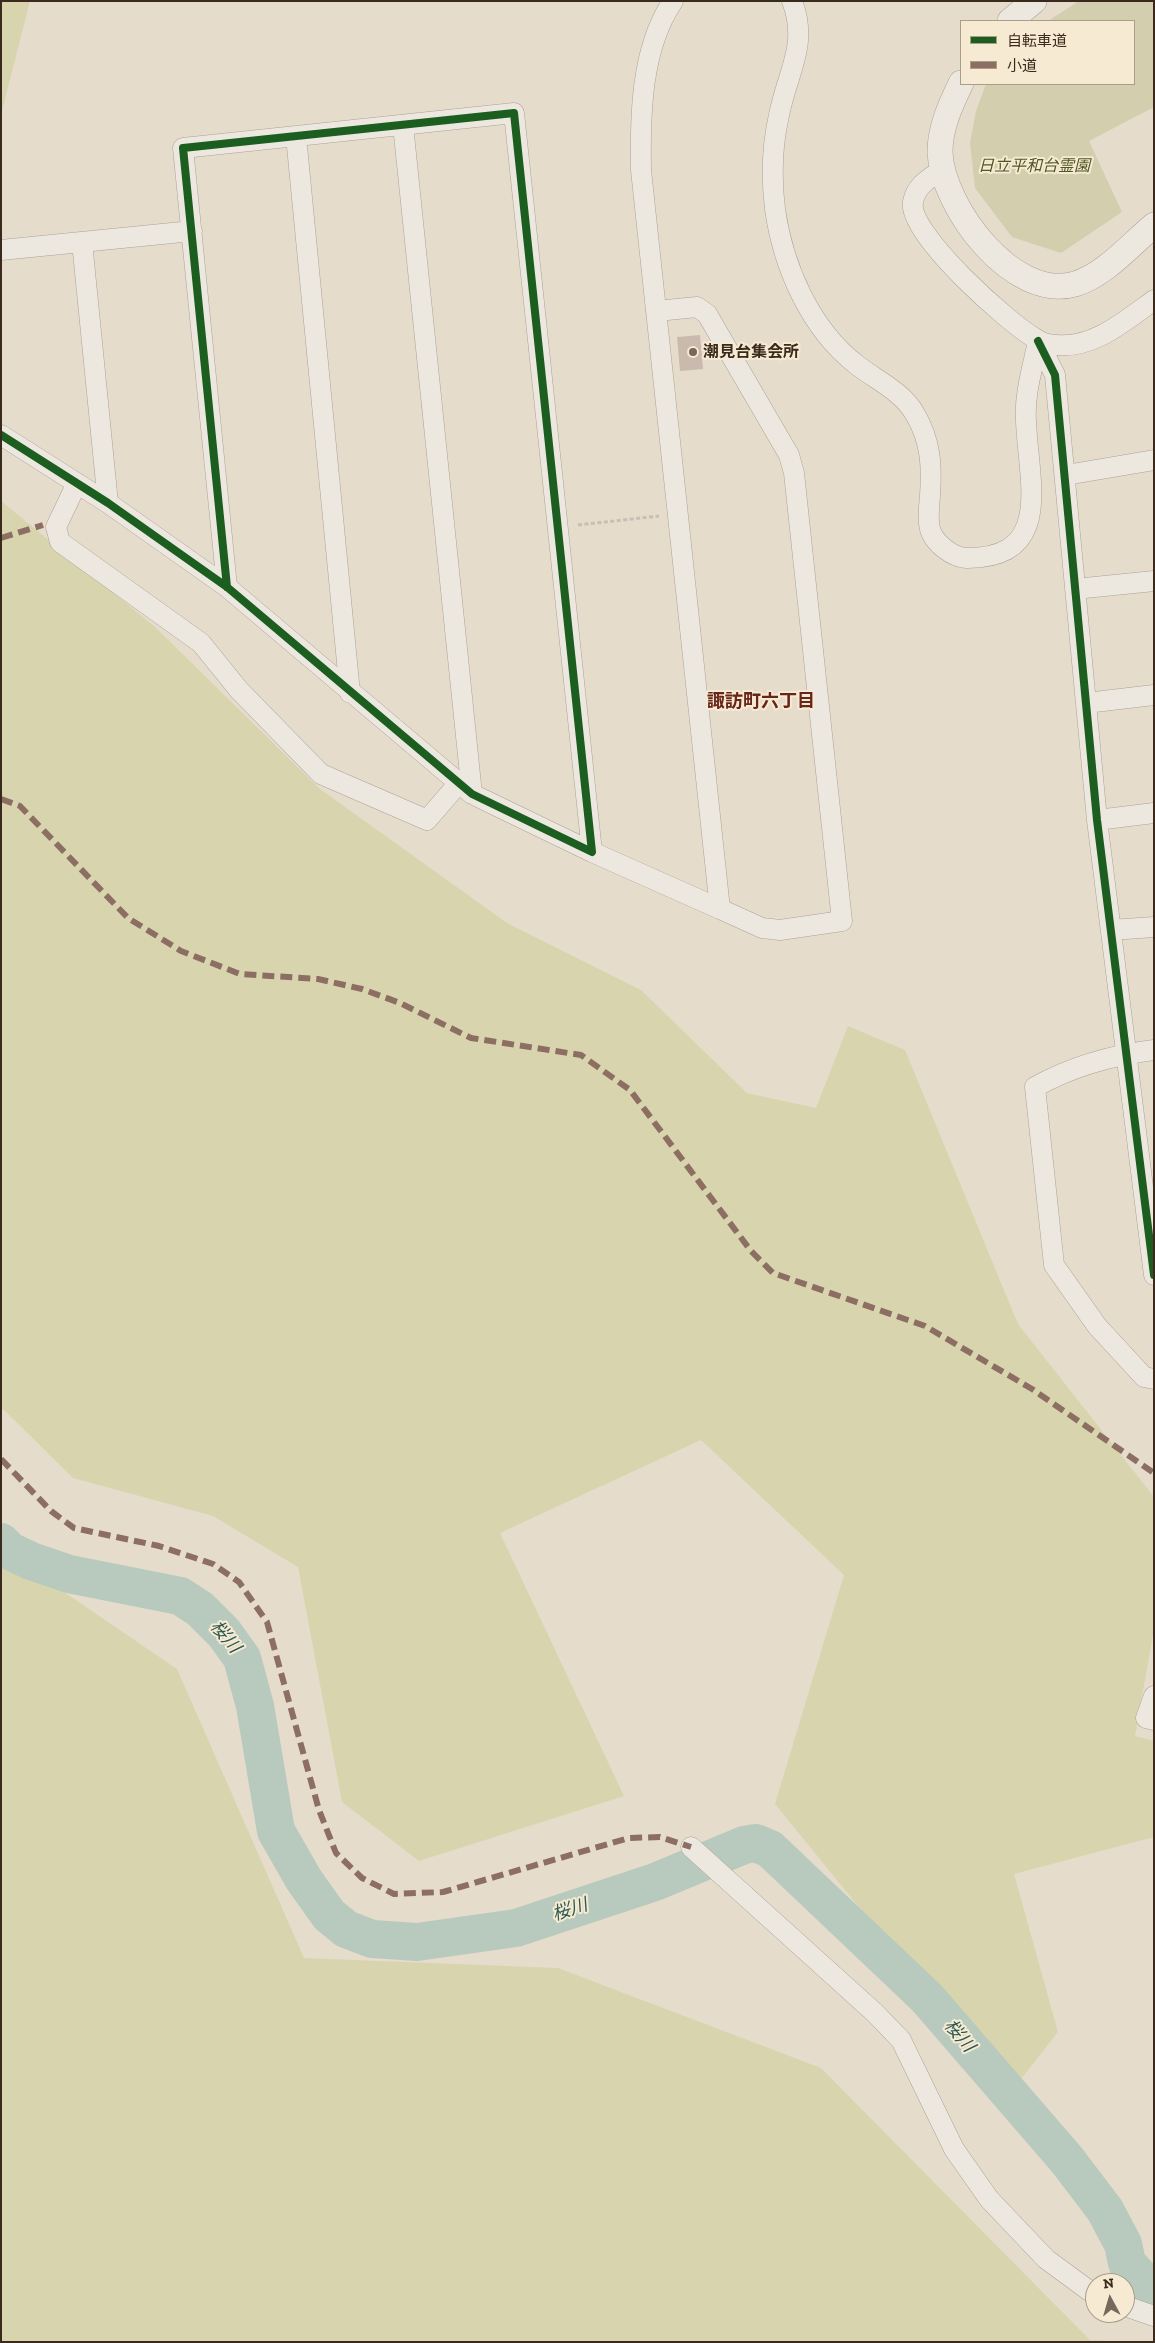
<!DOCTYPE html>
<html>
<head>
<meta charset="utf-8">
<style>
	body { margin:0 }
	#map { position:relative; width:1155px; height:2343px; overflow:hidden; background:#e6dccc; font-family:"Zilla Slab","Noto Sans JP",serif }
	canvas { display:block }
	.frame { position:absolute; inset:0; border:2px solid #3a291d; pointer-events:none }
	.legend { position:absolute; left:960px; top:20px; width:175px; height:65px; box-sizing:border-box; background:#f7ead2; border:1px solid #ab9d8a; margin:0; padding:6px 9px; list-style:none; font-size:15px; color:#3a291d }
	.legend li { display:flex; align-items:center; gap:10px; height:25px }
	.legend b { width:25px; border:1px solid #ab9d8a }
	.north { position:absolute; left:1085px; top:2273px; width:50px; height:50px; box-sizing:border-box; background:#f7ead2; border:1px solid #ab9d8a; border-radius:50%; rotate:354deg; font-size:14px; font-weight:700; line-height:20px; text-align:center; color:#3a291d }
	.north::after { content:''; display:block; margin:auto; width:18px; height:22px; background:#76685a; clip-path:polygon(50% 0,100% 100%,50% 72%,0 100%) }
</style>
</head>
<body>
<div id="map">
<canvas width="1155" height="2343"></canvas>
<div class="frame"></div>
<ul class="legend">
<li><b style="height:6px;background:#1b5e20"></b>自転車道</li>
<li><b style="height:6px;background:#8d6e63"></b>小道</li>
</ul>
<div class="north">N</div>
</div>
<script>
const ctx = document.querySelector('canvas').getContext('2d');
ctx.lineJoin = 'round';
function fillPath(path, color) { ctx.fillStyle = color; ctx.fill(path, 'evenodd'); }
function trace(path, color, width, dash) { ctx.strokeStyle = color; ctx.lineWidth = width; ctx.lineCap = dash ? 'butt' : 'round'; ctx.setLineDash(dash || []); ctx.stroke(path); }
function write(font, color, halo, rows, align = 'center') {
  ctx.font = font + ' "Zilla Slab","Noto Sans JP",serif'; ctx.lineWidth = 4; ctx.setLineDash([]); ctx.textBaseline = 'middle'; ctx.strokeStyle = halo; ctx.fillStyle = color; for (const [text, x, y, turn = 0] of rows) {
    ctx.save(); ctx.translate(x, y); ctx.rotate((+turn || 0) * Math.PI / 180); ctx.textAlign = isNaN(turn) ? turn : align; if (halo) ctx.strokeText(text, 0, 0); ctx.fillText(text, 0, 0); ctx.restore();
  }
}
fillPath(new Path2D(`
	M 1,1 L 30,1 L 1,115 Z
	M 1,501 L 154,626 L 320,789 L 507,923 L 641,990 L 747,1093 L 816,1108 L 848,1026 L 905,1050 L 1018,1324 L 1154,1497 L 1154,1629 L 1135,1736 L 1154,1741 L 1154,1837 L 1014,1874 L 1058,2032 L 1010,2093 L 775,1804 L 844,1575 L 701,1440 L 500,1533 L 624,1796 L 419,1861 L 342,1802 L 298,1567 L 213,1516 L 73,1478 L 1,1407 Z
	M 1,1549 L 177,1669 L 304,1958 L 558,1968 L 821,2068 L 1090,2340 L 1127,2342 L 1,2342 Z`), '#d8d5ae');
fillPath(new Path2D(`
	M 1079,1 L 1154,1 L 1154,107 L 1089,141 L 1122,212 L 1061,253 L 1012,237 L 975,188 L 970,143 L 976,111 L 986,84 L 1134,84 L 1134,21 L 1048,21 Z`), '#d2ceae');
trace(new Path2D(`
	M 1,1542 L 10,1551 L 31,1561 L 69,1574 L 180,1596 L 200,1609 L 224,1633 L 242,1658 L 255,1706 L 276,1831 L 304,1880 L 329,1915 L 346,1929 L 372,1939 L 417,1942 L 516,1928 L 655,1882 L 744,1845 L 756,1843 L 770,1849 L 927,1998 L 1067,2160 L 1105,2210 L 1123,2244 L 1127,2263 L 1154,2293`), '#b8cabd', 38);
fillPath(new Path2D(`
	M 700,335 L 703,369 L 680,371 L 677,337 Z`), '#cabaad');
const minor = new Path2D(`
	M 792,1 C 809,45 787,73 779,115 C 772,146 771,177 775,209 C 783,266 810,329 857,365 C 876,380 903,392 915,414 C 931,441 932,466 930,496 C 929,507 927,522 931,532 C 936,544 952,557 966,558 C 1055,559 1028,480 1026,421 C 1024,394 1033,367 1038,341
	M 403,125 L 472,794
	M 296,136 L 350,693
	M 943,169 C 930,178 916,185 913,202 C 907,233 1010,325 1038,340 C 1042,343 1051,345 1056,345 C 1093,349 1125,321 1154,300
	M 82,242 L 108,503
	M 1,250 L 192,231
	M 657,311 L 697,307 L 707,314 L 789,455 L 794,473 L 842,921 L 780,930 L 762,928 L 720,909
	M 1038,341 L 1055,375 L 1097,820 L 1154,1275
	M 1,435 L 108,503 L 227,587 L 472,794 L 592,852 L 514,113 L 183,148 L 227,587
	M 1066,475 L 1154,460
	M 77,483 L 56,527 L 60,542 L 201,643 L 239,690 L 321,774 L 427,820 L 458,784
	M 1075,589 L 1154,581
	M 1086,703 L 1154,695
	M 1097,820 L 1154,813
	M 592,852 L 720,909 L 641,170 C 640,115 641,48 673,1
	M 1111,930 L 1154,927
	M 1154,1050 C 1113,1055 1071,1067 1035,1087 L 1054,1265 L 1097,1326 L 1144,1377 L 1154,1379
	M 1154,1696 L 1146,1718 L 1154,1720
	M 691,1847 L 875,2013 L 901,2040 L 954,2149 L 989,2199 L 1046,2259 L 1095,2295
	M 1125,2306 L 1154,2316`);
const tertiary = new Path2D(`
	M 1010,21 L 1034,1
	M 961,83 C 951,104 940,127 940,152 C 942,207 1013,302 1075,284 C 1105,275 1130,245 1154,225`);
trace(minor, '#aba196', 21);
trace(tertiary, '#aba196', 26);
trace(new Path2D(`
	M 578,525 L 659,516`), '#c6bfb6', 3, [4, 2.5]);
trace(minor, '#ede8df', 20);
trace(tertiary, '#ede8df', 25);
trace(new Path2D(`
	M 1,538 L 43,525
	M 1,799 L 20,806 L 128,918 L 181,951 L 240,974 L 318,979 L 362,989 L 400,1003 L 471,1038 L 581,1055 L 630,1090 L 751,1251 L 773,1273 L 925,1326 L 1032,1389 L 1154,1473
	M 1,1459 L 51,1511 L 74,1528 L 159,1546 L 213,1564 L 239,1582 L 267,1622 L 319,1810 L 336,1853 L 362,1878 L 394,1894 L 443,1892 L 629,1838 L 660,1837 L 691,1847`), '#8d6e63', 6, [12, 6]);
trace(new Path2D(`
	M 1038,341 L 1055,375 L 1097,820 L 1154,1275
	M 1,435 L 108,503 L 227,587 L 472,794 L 592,852 L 514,113 L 183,148 L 227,587`), '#1b5e20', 8);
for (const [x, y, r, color] of [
	[693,352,5,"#76685a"]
]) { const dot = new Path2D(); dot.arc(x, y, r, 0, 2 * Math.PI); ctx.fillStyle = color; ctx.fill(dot); trace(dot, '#f7ead2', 2); }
write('italic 16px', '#4e5723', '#f7ead2', [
	["日立平和台霊園",1034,166]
]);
write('bold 16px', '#3a291d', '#f7ead2', [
	["潮見台集会所",703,352]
], 'left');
write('bold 18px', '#68251a', '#f7ead2', [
	["諏訪町六丁目",761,702]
]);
write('italic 18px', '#2c5a54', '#f7ead2', [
	["桜川",225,1637,50],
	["桜川",570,1910,-18],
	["桜川",959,2036,50]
]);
</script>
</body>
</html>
